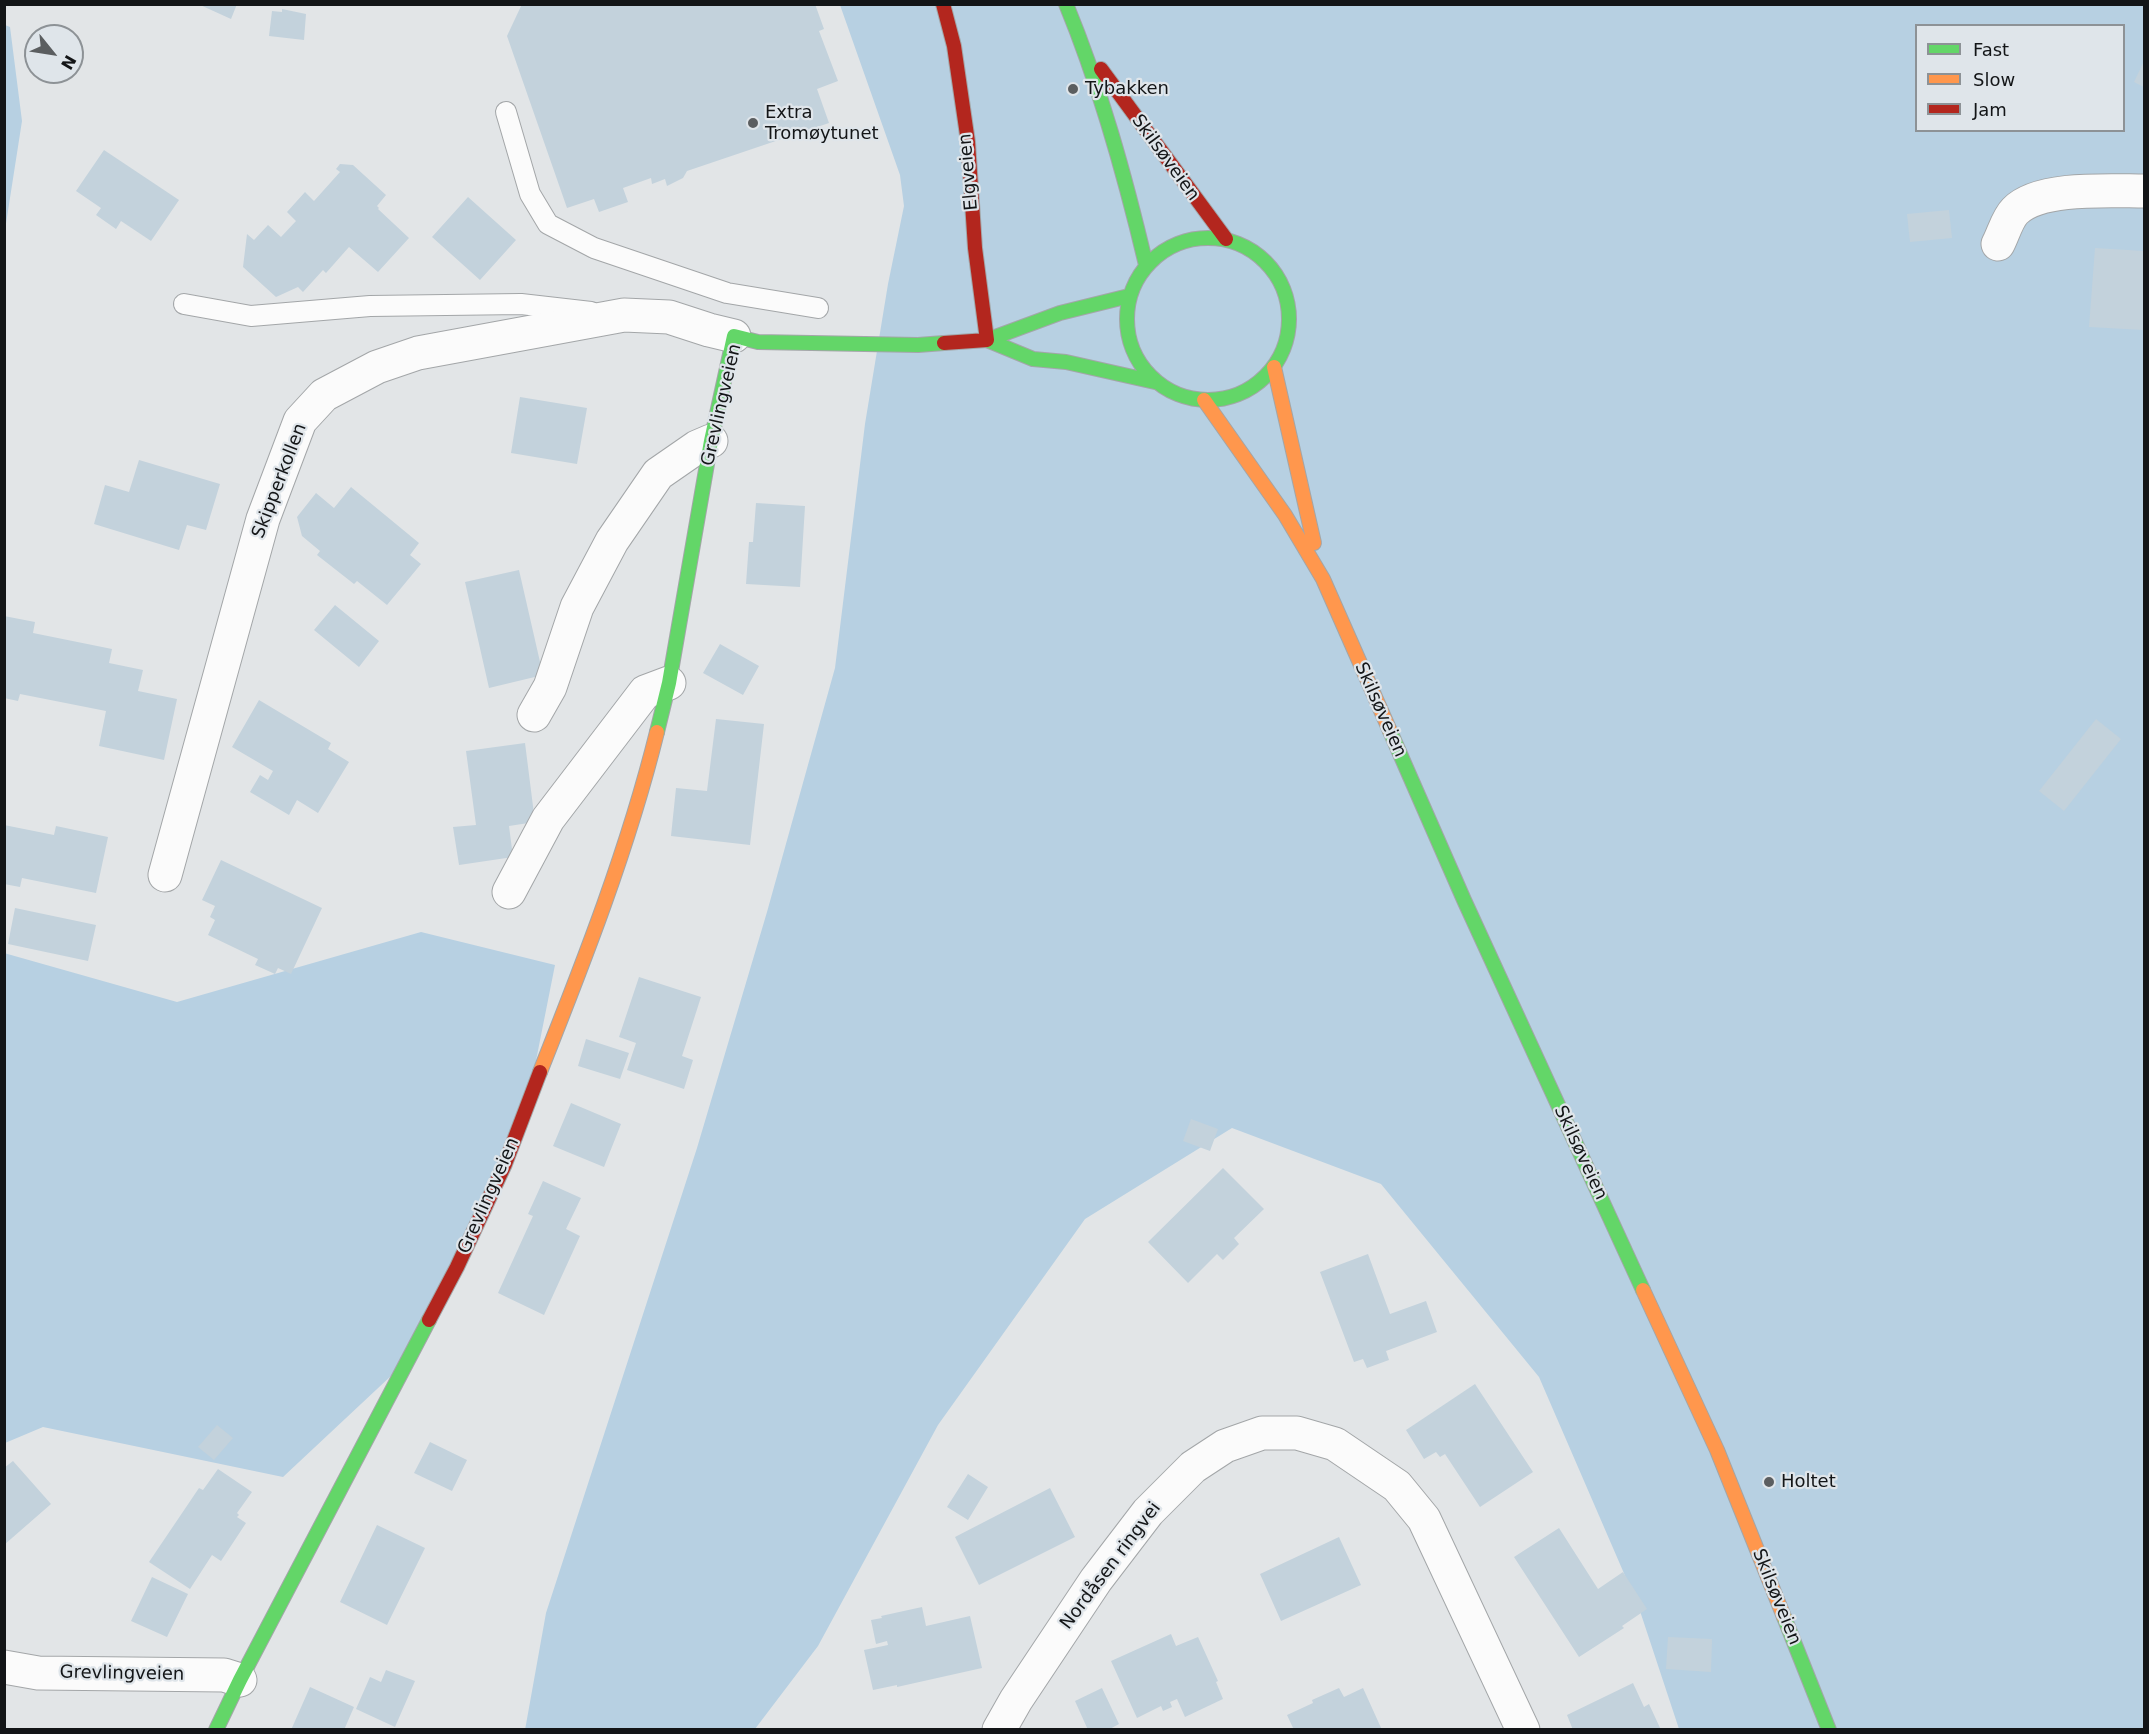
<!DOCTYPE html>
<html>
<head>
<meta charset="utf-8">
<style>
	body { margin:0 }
	#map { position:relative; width:2149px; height:1734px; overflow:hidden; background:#e2e5e7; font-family:"DejaVu Sans",sans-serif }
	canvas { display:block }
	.frame { position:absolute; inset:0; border:6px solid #131517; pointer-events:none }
	.legend { position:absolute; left:1915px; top:24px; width:210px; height:108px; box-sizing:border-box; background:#dfe5ea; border:2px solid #8d9296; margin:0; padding:8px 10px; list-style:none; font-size:18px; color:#131517 }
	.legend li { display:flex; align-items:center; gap:12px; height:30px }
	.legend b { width:30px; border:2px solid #8d9296 }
	.north { position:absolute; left:24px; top:24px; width:60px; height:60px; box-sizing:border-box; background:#dfe5ea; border:2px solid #8d9296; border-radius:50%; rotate:120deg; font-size:16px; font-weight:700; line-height:24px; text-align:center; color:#131517 }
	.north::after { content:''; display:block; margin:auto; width:21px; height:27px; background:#5b5e60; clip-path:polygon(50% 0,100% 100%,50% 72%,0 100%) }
</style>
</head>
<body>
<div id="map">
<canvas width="2149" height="1734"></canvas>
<div class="frame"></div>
<ul class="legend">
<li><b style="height:8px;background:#63d668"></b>Fast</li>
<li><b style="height:8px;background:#ff974d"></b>Slow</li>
<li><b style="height:8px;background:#b3261e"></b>Jam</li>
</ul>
<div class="north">N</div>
</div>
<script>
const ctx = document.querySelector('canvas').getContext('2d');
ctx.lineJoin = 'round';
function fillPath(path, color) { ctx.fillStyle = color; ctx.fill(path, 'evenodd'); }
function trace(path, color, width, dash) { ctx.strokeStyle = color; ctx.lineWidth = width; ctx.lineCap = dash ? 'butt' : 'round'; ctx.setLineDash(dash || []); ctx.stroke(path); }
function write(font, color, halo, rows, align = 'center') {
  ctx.font = font + ' "DejaVu Sans",sans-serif'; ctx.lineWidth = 4.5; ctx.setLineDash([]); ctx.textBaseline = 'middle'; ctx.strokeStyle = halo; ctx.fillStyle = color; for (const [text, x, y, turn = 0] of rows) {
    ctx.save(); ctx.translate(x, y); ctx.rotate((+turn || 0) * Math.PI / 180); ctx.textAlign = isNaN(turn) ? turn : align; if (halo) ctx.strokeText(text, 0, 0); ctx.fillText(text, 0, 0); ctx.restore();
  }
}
fillPath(new Path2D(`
	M 840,5 L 2144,5 L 2144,1729 L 1679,1729 L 1639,1608 L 1539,1377 L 1381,1184 L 1232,1128 L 1085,1219 L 938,1425 L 818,1646 L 755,1729 L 525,1730 L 546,1613 L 697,1148 L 767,912 L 835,668 L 865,424 L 888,284 L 904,206 L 900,175 ZM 1916,26 L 2124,26 L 2124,130 L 1916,130 Z
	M 5,25 L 10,27 L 22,121 L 5,230 Z
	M 421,932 L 555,965 L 520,1141 L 408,1360 L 283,1477 L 43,1427 L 5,1443 L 4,953 L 177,1002 Z`), '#b7d0e2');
fillPath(new Path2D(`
	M 198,4 L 237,4 L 231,19 Z
	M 522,4 L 815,4 L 824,29 L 819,31 L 838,81 L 817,89 L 829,123 L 687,171 L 683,178 L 667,186 L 665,179 L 652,184 L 651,178 L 623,188 L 628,202 L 599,212 L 594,199 L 567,208 L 507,36 Z
	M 282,9 L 306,14 L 304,40 L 269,36 L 272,11 L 282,12 Z
	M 2144,61 L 2144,87 L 2134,82 Z
	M 104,150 L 179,200 L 151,241 L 121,221 L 116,229 L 96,215 L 101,208 L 76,191 Z
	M 340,164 L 353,165 L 386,195 L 377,206 L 379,208 L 378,209 L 409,238 L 378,272 L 349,247 L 326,273 L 323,270 L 303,292 L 298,287 L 276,297 L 243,267 L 247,234 L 254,240 L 268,225 L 281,237 L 296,221 L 287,212 L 305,192 L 314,201 L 340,172 L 336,169 Z
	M 468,197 L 516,240 L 480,280 L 432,237 Z
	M 1949,210 L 1952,238 L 1910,242 L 1907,214 Z
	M 2095,248 L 2144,251 L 2144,330 L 2089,327 Z
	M 520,397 L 587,408 L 577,464 L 511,453 Z
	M 139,460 L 220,484 L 206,530 L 187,525 L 179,550 L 94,524 L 105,485 L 129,492 Z
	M 351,487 L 419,543 L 410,555 L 421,564 L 387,605 L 357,581 L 354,584 L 317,555 L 320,551 L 302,536 L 297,517 L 316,493 L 334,508 Z
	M 756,503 L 805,506 L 800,587 L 746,584 L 749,542 L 753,542 Z
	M 519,570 L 543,675 L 489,688 L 465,582 Z
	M 335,605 L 379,641 L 359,667 L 314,630 Z
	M 4,616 L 35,622 L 33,633 L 112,649 L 109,663 L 143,670 L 138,691 L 177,699 L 164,760 L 99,746 L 106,711 L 20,694 L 18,701 L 4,698 Z
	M 720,644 L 759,666 L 743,695 L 703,673 Z
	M 259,700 L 331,743 L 328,749 L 349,762 L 318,813 L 297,800 L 289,815 L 250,792 L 260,775 L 268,780 L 273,771 L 232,747 Z
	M 716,719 L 764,724 L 750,845 L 671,836 L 676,788 L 707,791 Z
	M 2096,719 L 2121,739 L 2064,811 L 2039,791 Z
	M 525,743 L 535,822 L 509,826 L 513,857 L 459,865 L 453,827 L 476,825 L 466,751 Z
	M 4,825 L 54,835 L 56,826 L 108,837 L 96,893 L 22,878 L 20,887 L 4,884 Z
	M 221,860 L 322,908 L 291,974 L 278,968 L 275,974 L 255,965 L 258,959 L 208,935 L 215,920 L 210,917 L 215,906 L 202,900 Z
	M 15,908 L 96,925 L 88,961 L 8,944 Z
	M 639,977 L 701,997 L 682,1056 L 693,1060 L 684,1089 L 627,1070 L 636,1043 L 619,1037 Z
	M 586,1039 L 629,1053 L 620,1079 L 578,1066 Z
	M 571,1103 L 621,1124 L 604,1167 L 553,1146 Z
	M 1191,1119 L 1218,1129 L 1210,1151 L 1183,1141 Z
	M 1223,1168 L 1264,1209 L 1234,1238 L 1239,1244 L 1223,1260 L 1217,1254 L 1188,1283 L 1148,1242 Z
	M 543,1181 L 581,1198 L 566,1229 L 580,1236 L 544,1315 L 498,1293 L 533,1216 L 528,1214 Z
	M 1368,1254 L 1390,1314 L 1426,1301 L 1437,1332 L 1386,1351 L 1389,1360 L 1367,1368 L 1363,1359 L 1354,1362 L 1320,1272 Z
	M 1475,1384 L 1533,1472 L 1480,1507 L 1445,1454 L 1440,1457 L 1436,1452 L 1424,1459 L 1406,1430 Z
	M 217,1425 L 233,1438 L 214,1460 L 198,1447 Z
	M 430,1442 L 467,1460 L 452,1491 L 414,1473 Z
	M 13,1461 L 51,1504 L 4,1545 L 4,1468 Z
	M 218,1469 L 252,1492 L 237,1513 L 239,1515 L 237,1517 L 246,1523 L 221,1561 L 212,1555 L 190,1589 L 149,1562 L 199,1488 L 203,1490 Z
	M 968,1474 L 988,1487 L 968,1520 L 947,1507 Z
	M 1050,1488 L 1075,1537 L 979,1585 L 955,1537 Z
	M 377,1525 L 425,1548 L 387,1625 L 340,1602 Z
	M 1559,1528 L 1598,1589 L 1623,1572 L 1647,1609 L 1622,1626 L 1624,1628 L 1579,1657 L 1514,1557 Z
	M 1339,1537 L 1361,1585 L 1281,1621 L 1260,1574 Z
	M 152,1577 L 188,1594 L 167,1637 L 131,1621 Z
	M 922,1607 L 926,1626 L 970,1616 L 982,1668 L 897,1687 L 897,1685 L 873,1690 L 864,1650 L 888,1645 L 887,1641 L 876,1644 L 871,1620 L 882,1618 L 881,1616 Z
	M 1171,1634 L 1176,1646 L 1198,1637 L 1218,1681 L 1216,1682 L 1223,1699 L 1185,1717 L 1177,1699 L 1170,1702 L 1172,1707 L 1163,1711 L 1161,1706 L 1137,1718 L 1111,1661 Z
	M 1668,1637 L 1712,1639 L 1711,1672 L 1666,1669 Z
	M 386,1670 L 415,1681 L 395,1727 L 356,1709 L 370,1677 L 381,1682 Z
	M 1633,1683 L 1644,1707 L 1649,1704 L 1661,1730 L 1573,1730 L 1567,1715 Z
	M 310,1687 L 354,1707 L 344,1730 L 291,1730 Z
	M 1102,1688 L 1119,1724 L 1108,1730 L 1088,1730 L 1075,1701 Z
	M 1339,1688 L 1344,1697 L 1363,1688 L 1382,1730 L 1294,1730 L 1287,1715 L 1313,1703 L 1312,1700 Z`), '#c3d2dc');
const lane = new Path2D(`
	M 506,112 L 530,194 L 548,224 L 594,248 L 727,293 L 818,308
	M 184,304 L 251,316 L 370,306 L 521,304 L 591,312`);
const street = new Path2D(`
	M 1998,244 C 2003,235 2007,219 2015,211 C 2039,186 2111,191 2144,191
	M 534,715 L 550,687 L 577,607 L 612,541 L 658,474 L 697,447 L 711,441
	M 165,875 L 263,519 L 300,421 L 324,395 L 377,367 L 418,353 L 624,315 L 669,317 L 709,330 L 734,336
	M 509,892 L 548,819 L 645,692 L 669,683
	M 4,1667 L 38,1673 L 224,1675 L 240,1680
	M 999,1730 L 1016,1700 L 1096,1580 L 1148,1512 L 1193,1467 L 1225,1446 L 1262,1433 L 1297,1433 L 1335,1444 L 1397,1486 L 1424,1519 L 1523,1730`);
const fast = new Path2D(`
	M 1066,4 C 1101,89 1125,176 1146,265
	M1127 319a81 81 0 1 1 162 0a81 81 0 1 1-162 0Z
	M 1129,296 L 1060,313 L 987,340 L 1033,359 L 1066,362 L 1155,382
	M 1390,731 L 1464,900 L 1643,1290
	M 657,732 L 669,683 L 711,441 L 734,336 L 758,342 L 918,345 L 944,343
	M 1784,1617 L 1829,1730
	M 216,1730 L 240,1680 L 429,1320`);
const slow = new Path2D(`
	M 1274,367 L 1314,543
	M 1204,400 L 1285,515 L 1323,579 L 1390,731
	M 540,1072 C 584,961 628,849 657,732
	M 1643,1290 L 1717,1450 L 1784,1617`);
const jam = new Path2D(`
	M 943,4 L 954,46 L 968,142 L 975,248 L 987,340 L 944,343
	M 1101,69 L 1226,239
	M 429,1320 L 457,1267 L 505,1164 L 540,1072`);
trace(lane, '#a3a6a8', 22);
trace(street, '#a3a6a8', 35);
trace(fast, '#a3a6a8', 16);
trace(slow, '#a3a6a8', 16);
trace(jam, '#a3a6a8', 16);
trace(lane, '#fbfbfb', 20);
trace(street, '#fbfbfb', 33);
trace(fast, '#63d668', 14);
trace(slow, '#ff974d', 14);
trace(jam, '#b3261e', 14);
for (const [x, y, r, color] of [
	[1073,89,6,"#5b5e60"],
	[753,123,6,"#5b5e60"],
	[1769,1482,6,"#5b5e60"]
]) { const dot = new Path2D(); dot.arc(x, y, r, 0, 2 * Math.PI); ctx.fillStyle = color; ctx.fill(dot); trace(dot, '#dfe5ea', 2); }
write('18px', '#131517', '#dfe5ea', [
	["Tybakken",1085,89],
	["Extra",765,113],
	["Tromøytunet",765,134],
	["Holtet",1781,1482]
], 'left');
write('18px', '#131517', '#dfe5ea', [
	["Skilsøveien",1165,158,54],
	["Elgveien",969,172,-95],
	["Grevlingveien",722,405,-77],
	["Skipperkollen",280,481,-69],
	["Skilsøveien",1380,710,66],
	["Skilsøveien",1580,1153,65],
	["Grevlingveien",489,1196,-66],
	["Nordåsen ringvei",1111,1566,-53],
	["Skilsøveien",1776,1597,68],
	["Grevlingveien",122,1674,1]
]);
</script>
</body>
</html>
